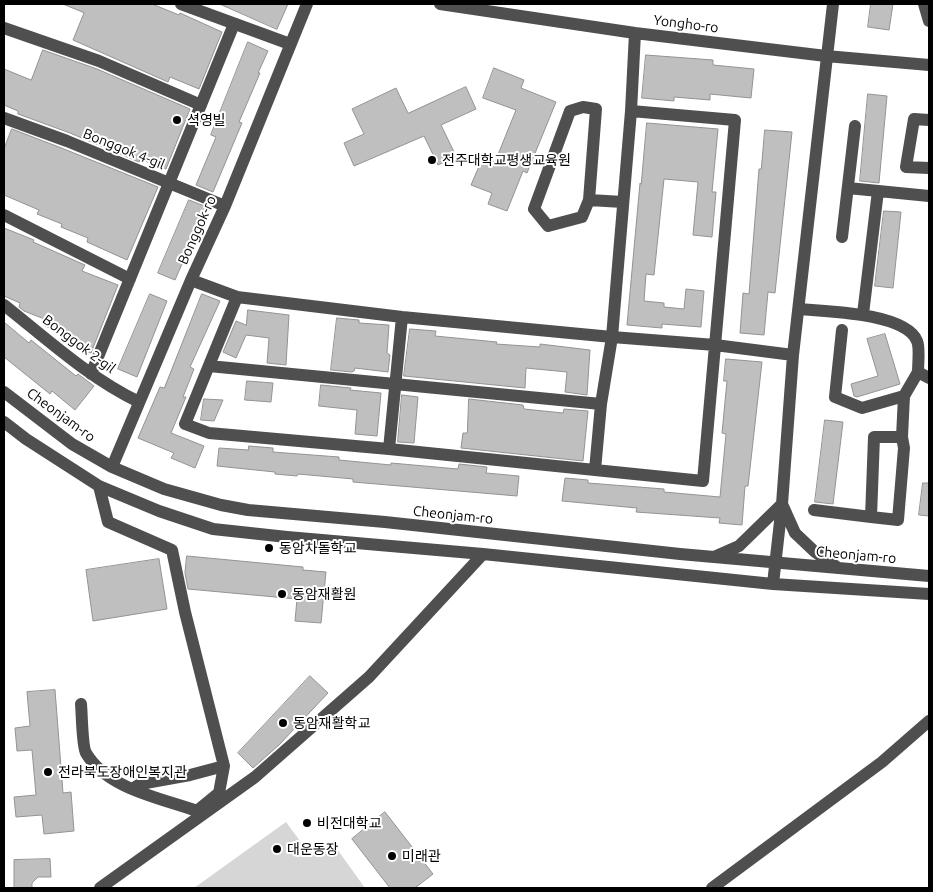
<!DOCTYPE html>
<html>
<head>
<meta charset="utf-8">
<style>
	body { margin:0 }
	#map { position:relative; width:933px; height:892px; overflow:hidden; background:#fff; font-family:Ubuntu,sans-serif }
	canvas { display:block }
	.frame { position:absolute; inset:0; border:5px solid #000; pointer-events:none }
</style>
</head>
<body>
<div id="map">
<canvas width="933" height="892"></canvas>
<div class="frame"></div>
</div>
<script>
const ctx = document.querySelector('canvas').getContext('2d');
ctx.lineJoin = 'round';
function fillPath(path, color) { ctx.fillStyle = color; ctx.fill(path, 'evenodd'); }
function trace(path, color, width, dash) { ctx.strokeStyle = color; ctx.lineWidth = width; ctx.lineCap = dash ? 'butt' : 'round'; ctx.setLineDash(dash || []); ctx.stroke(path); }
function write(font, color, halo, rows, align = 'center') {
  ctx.font = font + ' Ubuntu,"Noto Sans KR",sans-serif'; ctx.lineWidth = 4; ctx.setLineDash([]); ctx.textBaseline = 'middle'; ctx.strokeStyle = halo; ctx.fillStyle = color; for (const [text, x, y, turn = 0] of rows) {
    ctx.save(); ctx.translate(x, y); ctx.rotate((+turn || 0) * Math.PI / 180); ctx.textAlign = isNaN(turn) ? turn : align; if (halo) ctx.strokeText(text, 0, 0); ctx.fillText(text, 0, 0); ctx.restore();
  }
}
fillPath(new Path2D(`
	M 286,822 L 311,856 L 332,842 L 365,888 L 194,888 Z`), '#d6d6d6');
const building = new Path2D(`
	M 63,4 L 152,4 L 179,15 L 180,13 L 222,32 L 199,89 L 170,77 L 168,82 L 73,40 L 84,13 Z
	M 220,4 L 288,4 L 277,29 Z
	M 871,4 L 893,4 L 889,30 L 868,27 Z
	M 248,42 L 268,51 L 258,73 L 260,73 L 239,122 L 242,123 L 213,192 L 196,185 L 216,137 L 211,135 Z
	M 43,50 L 97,69 L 190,109 L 166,169 L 140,159 L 139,162 L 70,133 L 18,114 L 18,111 L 4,105 L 4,69 L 31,80 Z
	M 646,55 L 713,60 L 713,65 L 754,69 L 751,98 L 710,94 L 710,100 L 674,97 L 674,101 L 642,98 Z
	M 494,68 L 524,80 L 521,88 L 556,102 L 527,173 L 523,171 L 507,211 L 488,204 L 492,193 L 471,185 L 483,157 L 495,162 L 516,110 L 483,98 Z
	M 466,87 L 476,109 L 441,125 L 456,156 L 438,165 L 424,136 L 354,166 L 344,143 L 364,134 L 352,109 L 396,88 L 408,113 Z
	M 868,94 L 887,96 L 879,183 L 860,181 Z
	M 647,123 L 718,129 L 712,192 L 716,192 L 712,237 L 693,235 L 698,182 L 664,179 L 654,275 L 646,274 L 644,301 L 664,303 L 664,307 L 684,309 L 686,289 L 704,291 L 701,327 L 662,324 L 662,328 L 627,325 L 640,183 L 641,184 Z
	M 12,129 L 64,149 L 158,187 L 127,260 L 87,242 L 88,238 L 61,227 L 62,224 L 37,214 L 39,210 L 4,195 L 4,149 Z
	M 765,130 L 792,132 L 775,293 L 768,292 L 764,335 L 740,333 L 743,293 L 749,294 L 759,169 L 761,169 Z
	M 189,200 L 207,207 L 175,280 L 158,273 Z
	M 884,211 L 901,212 L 893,288 L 875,286 Z
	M 4,228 L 34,240 L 33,242 L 85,265 L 82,271 L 118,285 L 91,353 L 71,345 L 74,338 L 45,326 L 47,320 L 24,311 L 19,307 L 20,303 L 4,296 Z
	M 150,294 L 167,301 L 137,377 L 118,369 Z
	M 202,294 L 220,301 L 190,367 L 194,369 L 183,397 L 186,397 L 171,433 L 204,446 L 195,468 L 171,458 L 174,453 L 138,438 L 160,387 L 164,388 Z
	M 248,310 L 289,315 L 286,365 L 267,363 L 269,338 L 246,335 L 236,358 L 223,352 L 236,321 L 246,325 Z
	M 337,318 L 359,320 L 359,323 L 389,325 L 387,353 L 390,355 L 388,372 L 355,368 L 354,371 L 352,372 L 331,370 Z
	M 4,322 L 29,343 L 31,340 L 76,376 L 78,374 L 94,386 L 75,410 L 52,391 L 50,394 L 4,357 Z
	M 410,329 L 436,331 L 435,336 L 497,342 L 496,344 L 540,347 L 540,344 L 590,350 L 587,395 L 565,392 L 567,372 L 526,368 L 525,388 L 404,376 Z
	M 885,334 L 900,384 L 857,397 L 854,396 L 851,384 L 878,376 L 867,339 Z
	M 726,359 L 762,362 L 748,486 L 745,486 L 742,525 L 719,523 L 720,518 L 636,512 L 637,508 L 562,501 L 565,478 L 588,480 L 588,483 L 664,489 L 664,492 L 720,497 L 726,434 L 722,433 L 727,381 L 724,381 Z
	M 247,381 L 273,383 L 271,402 L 245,400 Z
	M 321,385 L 351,388 L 350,390 L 381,393 L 377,436 L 355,434 L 357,410 L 319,406 Z
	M 402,395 L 418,397 L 414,443 L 398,442 Z
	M 204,399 L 223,400 L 214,421 L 201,420 Z
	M 469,399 L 523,405 L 524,409 L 563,413 L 564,409 L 588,411 L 583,461 L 461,448 L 463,433 L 467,433 Z
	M 825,420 L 843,422 L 833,504 L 815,502 Z
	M 249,446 L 273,448 L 273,452 L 339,457 L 339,460 L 391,465 L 391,463 L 458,469 L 459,464 L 487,467 L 486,473 L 519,476 L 517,496 L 353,482 L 353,479 L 298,474 L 297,476 L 275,474 L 275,472 L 217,466 L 219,448 L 248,450 Z
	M 923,483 L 929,483 L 929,516 L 919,515 Z
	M 187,556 L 303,567 L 303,570 L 326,572 L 321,623 L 295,621 L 297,599 L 188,589 L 185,573 Z
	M 159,559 L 167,609 L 93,621 L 86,570 Z
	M 310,676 L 328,693 L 279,745 L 253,768 L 238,753 Z
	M 55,690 L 63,793 L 71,792 L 74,831 L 44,834 L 42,815 L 16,817 L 14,797 L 36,795 L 32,750 L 17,751 L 15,728 L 30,726 L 27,692 Z
	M 385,812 L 433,874 L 415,888 L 390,888 L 352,839 Z
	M 50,859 L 51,877 L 38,877 L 32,883 L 32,888 L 14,888 L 14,860 Z`);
fillPath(building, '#bfbfbf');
trace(building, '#939393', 1);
trace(new Path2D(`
	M 181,4 L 290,44
	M 440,4 L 635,33 L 826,56 L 929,65
	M 924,4 L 929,21
	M 4,28 L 99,61 L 201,105
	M 4,118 L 67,141 L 225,206
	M 929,120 L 914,119 L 906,167 L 929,168
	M 848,188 L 929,196
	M 589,200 L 596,109 L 583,107 L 570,111 L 534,209 L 548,226 L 582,217 L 589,200 L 623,202
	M 4,215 L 130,279
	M 842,237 L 855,126
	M 191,280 L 237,297 L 402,317 L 612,337 L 715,345 L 793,355
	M 237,297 L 185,424 L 209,433 L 389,449 L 703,481 L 735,120 L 631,111
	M 4,305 C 47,339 89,378 139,402
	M 799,309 C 825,311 906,313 917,341 C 920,347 918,364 918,372 L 929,378
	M 863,314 L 878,191
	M 842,330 L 835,397 L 862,408 L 904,396 L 918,372
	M 209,366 L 601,404
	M 91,374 L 234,24
	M 4,392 L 72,444 L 112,467 L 164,489 L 221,505 L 248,510 L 385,522 L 680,554 L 929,576
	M 4,422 L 26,439 L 99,486 L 159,511 L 213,529 L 287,537 L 483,554 L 773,584 L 929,594
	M 902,437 L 904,448 L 898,520 L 871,517 L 874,437 L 902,437 L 904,396
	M 389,449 L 402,317
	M 112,467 L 191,280 L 225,206 L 307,4
	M 595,470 L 601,404 L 612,337 L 631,111 L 635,33
	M 782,504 L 795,533 L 814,551 L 838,568
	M 814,510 L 871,517
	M 714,557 L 739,546 L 782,504
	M 773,584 L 782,504 L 793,355 L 833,4
	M 81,704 C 82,714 82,746 86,753 C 107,789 161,798 197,811 L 219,793 L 224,766 L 185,612 L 172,550 L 108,522 L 99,486
	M 132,789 L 140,784 L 190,775 L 224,766
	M 100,888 L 255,777 L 369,677 L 483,554
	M 712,888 L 882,762 L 929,721`), '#4f4f4f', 12);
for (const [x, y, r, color] of [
	[177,120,5,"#000"],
	[432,160,5,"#000"],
	[269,548,5,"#000"],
	[282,594,5,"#000"],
	[283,723,5,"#000"],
	[48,772,5,"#000"],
	[307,823,5,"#000"],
	[277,849,5,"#000"],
	[392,856,5,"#000"]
]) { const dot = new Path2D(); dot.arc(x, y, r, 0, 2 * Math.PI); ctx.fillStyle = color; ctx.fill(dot); trace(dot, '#fff', 2); }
write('14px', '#000', '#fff', [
	["Yongho-ro",686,24,7],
	["Bonggok 4-gil",124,149,22],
	["Bonggok-ro",197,230,-66],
	["Bonggok 2-gil",79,344,37],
	["Cheonjam-ro",61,415,36],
	["Cheonjam-ro",453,515,6],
	["Cheonjam-ro",856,555,5]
]);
write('14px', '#000', '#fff', [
	["셕영빌",187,120],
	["전주대학교평생교육원",442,160],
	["동암차돌학교",279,548],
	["동암재활원",292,594],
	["동암재활학교",293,723],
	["전라북도장애인복지관",58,772],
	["비전대학교",317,823],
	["대운동장",287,849],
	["미래관",402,856]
], 'left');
</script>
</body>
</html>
